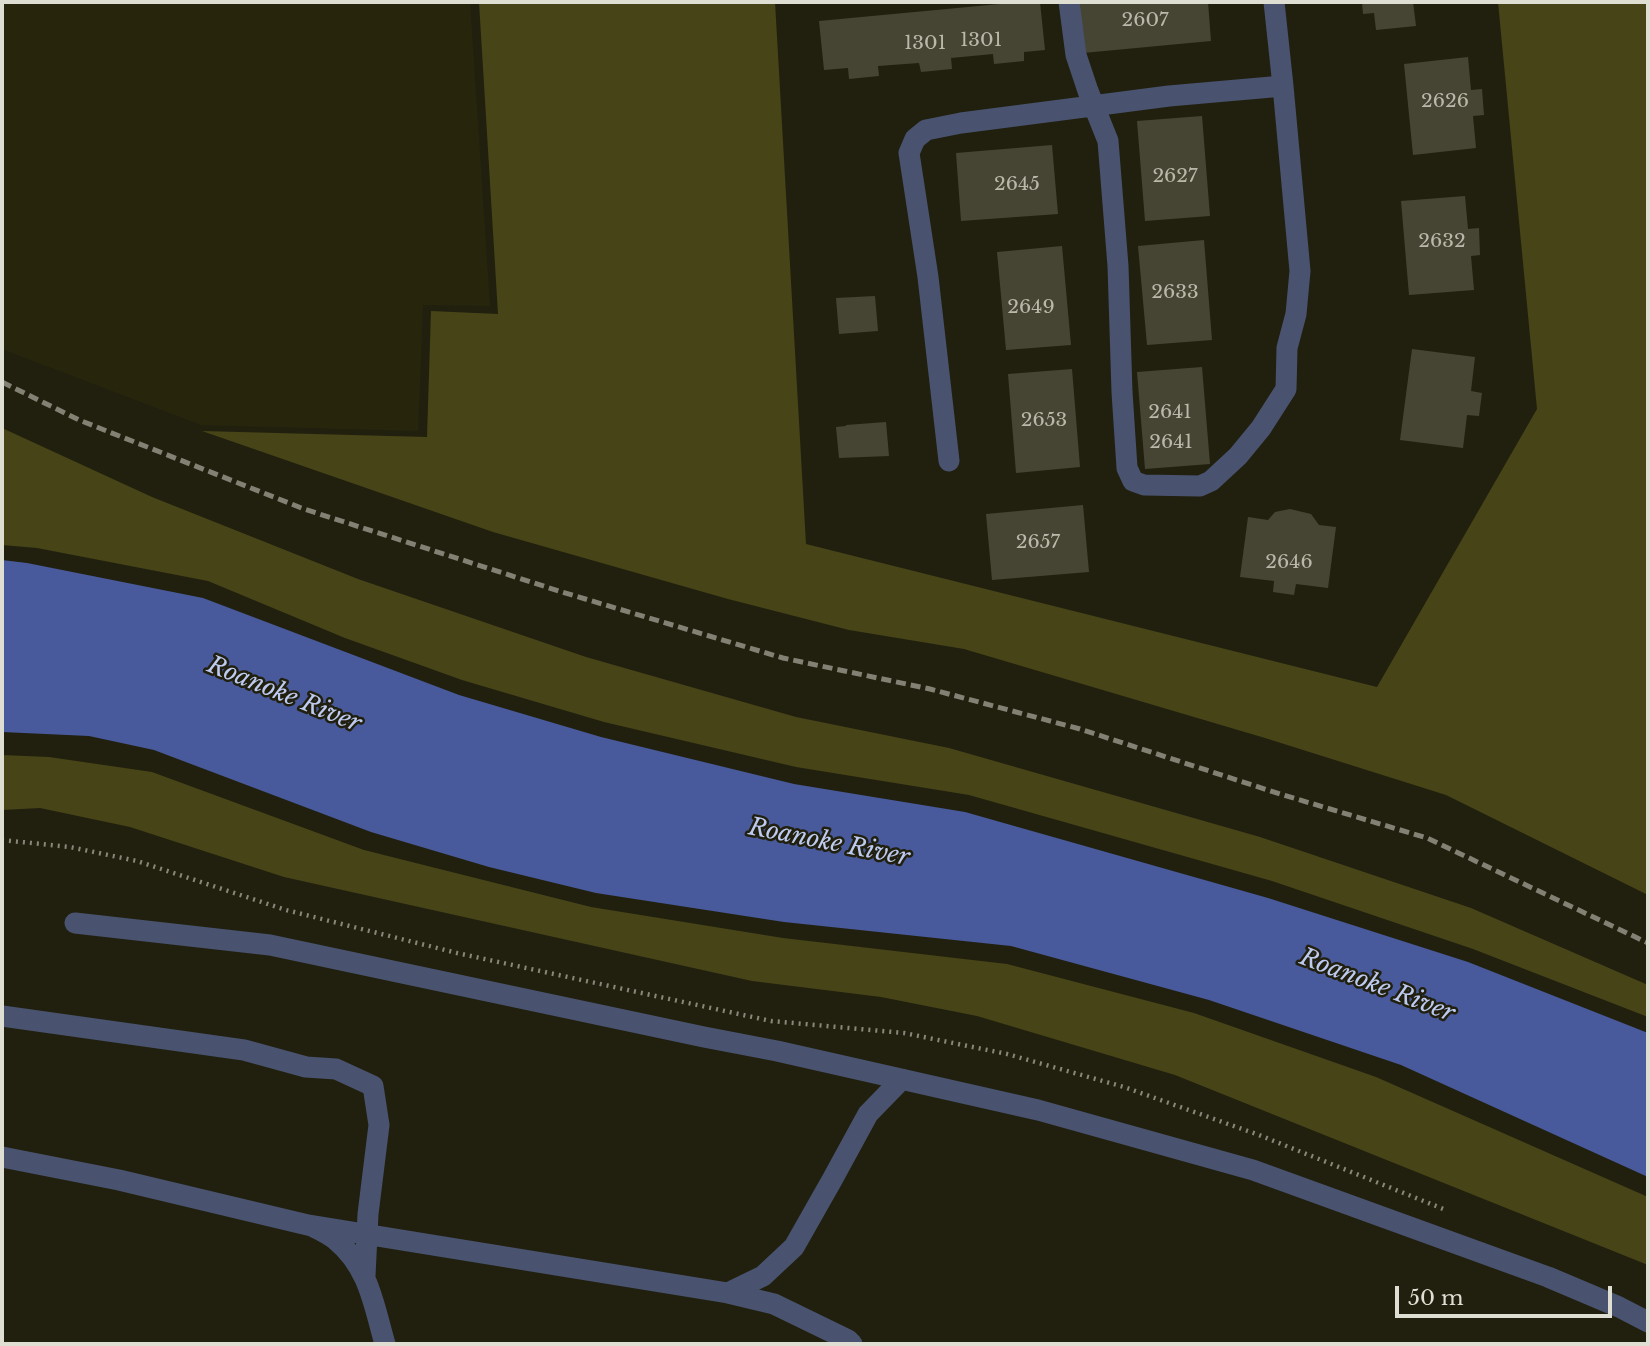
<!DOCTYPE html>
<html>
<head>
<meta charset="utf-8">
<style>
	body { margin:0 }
	#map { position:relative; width:1650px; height:1346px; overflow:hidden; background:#21200f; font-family:"Libre Baskerville",serif }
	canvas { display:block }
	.frame { position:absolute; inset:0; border:4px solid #dfded3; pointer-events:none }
	.scale { position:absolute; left:1395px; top:1286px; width:217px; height:32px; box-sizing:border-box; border:4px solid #dfded3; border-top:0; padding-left:9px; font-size:21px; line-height:24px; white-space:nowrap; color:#dfded3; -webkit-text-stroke:5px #21200f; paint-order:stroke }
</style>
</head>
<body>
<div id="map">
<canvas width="1650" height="1346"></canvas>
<div class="frame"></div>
<div class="scale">50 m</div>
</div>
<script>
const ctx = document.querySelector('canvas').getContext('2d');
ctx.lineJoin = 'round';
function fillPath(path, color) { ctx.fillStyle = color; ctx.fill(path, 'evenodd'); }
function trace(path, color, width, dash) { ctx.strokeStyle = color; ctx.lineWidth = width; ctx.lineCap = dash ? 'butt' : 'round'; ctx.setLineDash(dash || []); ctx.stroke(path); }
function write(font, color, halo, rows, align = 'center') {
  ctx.font = font + ' "Libre Baskerville",serif'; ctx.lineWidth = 5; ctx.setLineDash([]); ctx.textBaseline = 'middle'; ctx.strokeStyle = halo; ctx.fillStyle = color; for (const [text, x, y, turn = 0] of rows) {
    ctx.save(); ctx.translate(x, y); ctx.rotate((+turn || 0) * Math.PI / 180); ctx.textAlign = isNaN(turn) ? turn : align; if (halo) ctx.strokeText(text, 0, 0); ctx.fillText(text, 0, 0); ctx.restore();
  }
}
fillPath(new Path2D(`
	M 2,2 L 470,2 L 490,306 L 423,305 L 418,431 L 201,425 L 2,349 Z`), '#27260d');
fillPath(new Path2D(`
	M 479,2 L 775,2 L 806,544 L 1377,687 L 1537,409 L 1498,2 L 1648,2 L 1648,895 L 1446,795 L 1265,738 L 964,649 L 849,630 L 728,599 L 493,532 L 202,431 L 427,437 L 431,311 L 498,314 Z
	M 2,428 L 152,497 L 358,579 L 586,657 L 796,717 L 949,748 L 1260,837 L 1471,908 L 1648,985 L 1648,1017 L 1473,949 L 1272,881 L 969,795 L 796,767 L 604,722 L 462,680 L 345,638 L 208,581 L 37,548 L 2,545 Z
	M 2,755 L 49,757 L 152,772 L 364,850 L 591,907 L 783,938 L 1007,964 L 1194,1013 L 1376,1077 L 1648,1197 L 1648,1265 L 1175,1075 L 977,1016 L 881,997 L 752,981 L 284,877 L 130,827 L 40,808 L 2,810 Z`), '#474417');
fillPath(new Path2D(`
	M 2,560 L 27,563 L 203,598 L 459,695 L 601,737 L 794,784 L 965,812 L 1268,898 L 1468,962 L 1648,1033 L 1648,1177 L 1401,1065 L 1209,1000 L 1011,946 L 784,922 L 596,893 L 489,867 L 371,832 L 154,750 L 89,736 L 2,732 Z`), '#485a9c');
fillPath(new Path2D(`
	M 1021,2 L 1040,2 L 1045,50 L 1024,52 L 1024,61 L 994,64 L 993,54 L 951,58 L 952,69 L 921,72 L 919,63 L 878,66 L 879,76 L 849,79 L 848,68 L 824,70 L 819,21 Z
	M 1078,2 L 1208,2 L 1211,41 L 1083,53 Z
	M 1362,2 L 1366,2 L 1366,3 L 1373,2 L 1413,2 L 1416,26 L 1376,30 L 1374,13 L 1363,14 Z
	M 1468,57 L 1471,90 L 1482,89 L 1484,115 L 1473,116 L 1476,148 L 1413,155 L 1404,64 Z
	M 1202,116 L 1210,216 L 1145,221 L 1137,121 Z
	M 1052,145 L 1058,214 L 961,221 L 956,153 Z
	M 1465,196 L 1468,229 L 1479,228 L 1480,255 L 1471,256 L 1474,290 L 1409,295 L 1401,201 Z
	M 1204,240 L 1212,340 L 1147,345 L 1138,246 Z
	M 1062,246 L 1071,345 L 1006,350 L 997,252 Z
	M 875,296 L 878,331 L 839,334 L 836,298 Z
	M 1412,349 L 1475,357 L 1471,391 L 1482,393 L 1479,416 L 1467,415 L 1463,448 L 1400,440 Z
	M 1202,367 L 1210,464 L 1145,469 L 1137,372 Z
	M 1072,369 L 1080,467 L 1016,473 L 1008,374 Z
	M 886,422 L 889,456 L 839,458 L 836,427 L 846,426 L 846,425 Z
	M 1083,505 L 1089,572 L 992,580 L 986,514 Z
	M 1290,509 L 1311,514 L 1319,525 L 1336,527 L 1328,588 L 1296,584 L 1294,595 L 1273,592 L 1274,581 L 1240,577 L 1248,517 L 1268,520 L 1275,512 Z`), '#464533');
trace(new Path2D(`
	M 2,840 L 70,847 L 137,861 L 286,910 L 457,953 L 771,1021 L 904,1033 L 1007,1054 L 1124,1087 L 1259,1135 L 1446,1210`), '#888779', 4.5, [2, 5]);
trace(new Path2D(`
	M 1069,2 L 1076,55 L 1088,91 L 1108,141 L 1118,266 L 1122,392 L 1127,468 L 1133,481 L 1144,485 L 1200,486 L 1211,481 L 1238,456 L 1261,428 L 1286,389 L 1287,348 L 1296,314 L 1300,271 L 1283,86 L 1274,2
	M 949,461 L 928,277 L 909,153 L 915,139 L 926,130 L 961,123 L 1169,96 L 1283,86
	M 75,923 L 270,945 L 704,1037 L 777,1051 L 1038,1110 L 1253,1170 L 1548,1277 L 1619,1307 L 1648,1322
	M 2,1016 L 244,1050 L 306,1067 L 336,1069 L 373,1086 L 379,1125 L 368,1214 L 365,1276
	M 2,1157 L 119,1180 L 312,1226 C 320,1230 329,1234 336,1240 C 369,1267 374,1306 385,1344
	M 309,1225 L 728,1293 L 774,1304 L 848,1340 L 852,1344
	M 728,1293 L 763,1276 L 794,1247 L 832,1180 L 868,1114 L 902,1079`), '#49536f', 21);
trace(new Path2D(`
	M 2,382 L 79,420 L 304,509 L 562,592 L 783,658 L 930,689 L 1080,729 L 1280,794 L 1427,838 L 1648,943`), '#828173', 5, [10, 5]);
write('19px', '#b9b8ab', null, [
	["2607",1145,21],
	["1301",981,41],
	["1301",925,44],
	["2626",1445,102],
	["2627",1175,177],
	["2645",1017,185],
	["2632",1442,242],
	["2633",1175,293],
	["2649",1031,308],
	["2641",1170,413],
	["2653",1044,421],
	["2641",1171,443],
	["2657",1038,543],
	["2646",1289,563]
]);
write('italic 24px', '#becbf1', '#21200f', [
	["Roanoke River",284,695,22],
	["Roanoke River",829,843,11],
	["Roanoke River",1377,986,21]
]);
</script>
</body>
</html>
